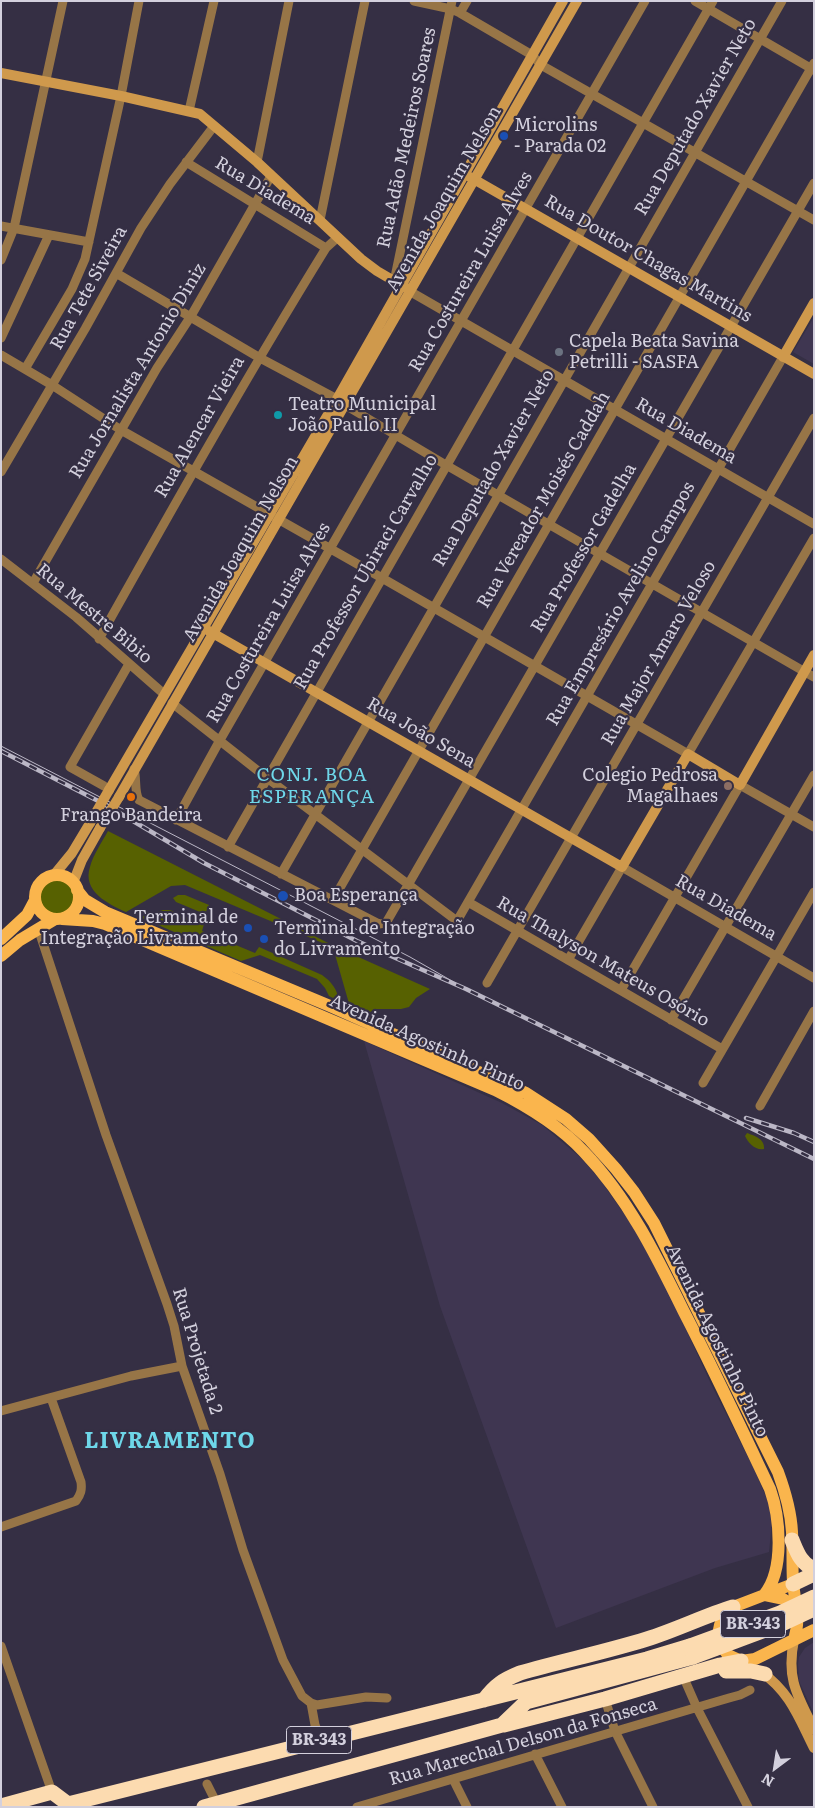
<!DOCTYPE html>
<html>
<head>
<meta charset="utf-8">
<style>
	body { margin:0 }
	#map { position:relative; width:815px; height:1808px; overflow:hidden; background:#352f44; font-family:Literata,serif }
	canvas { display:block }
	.frame { position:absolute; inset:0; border:2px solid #d3d0dd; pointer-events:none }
	.north { position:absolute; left:750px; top:1743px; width:50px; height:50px; -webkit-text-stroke:4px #352f44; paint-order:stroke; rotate:211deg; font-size:14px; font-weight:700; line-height:20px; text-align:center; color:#d3d0dd }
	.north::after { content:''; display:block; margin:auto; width:18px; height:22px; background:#d3d0dd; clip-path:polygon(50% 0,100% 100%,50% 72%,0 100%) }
</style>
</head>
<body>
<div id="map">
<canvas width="815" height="1808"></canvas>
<div class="frame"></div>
<div class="north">N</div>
</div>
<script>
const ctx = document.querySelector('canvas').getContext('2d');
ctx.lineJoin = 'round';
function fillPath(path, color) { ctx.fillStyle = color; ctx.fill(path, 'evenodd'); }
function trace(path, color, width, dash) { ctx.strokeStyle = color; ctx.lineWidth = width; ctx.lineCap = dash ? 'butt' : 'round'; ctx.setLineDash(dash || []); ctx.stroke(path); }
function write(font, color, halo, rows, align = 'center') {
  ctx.font = font + ' Literata,serif'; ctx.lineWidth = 4.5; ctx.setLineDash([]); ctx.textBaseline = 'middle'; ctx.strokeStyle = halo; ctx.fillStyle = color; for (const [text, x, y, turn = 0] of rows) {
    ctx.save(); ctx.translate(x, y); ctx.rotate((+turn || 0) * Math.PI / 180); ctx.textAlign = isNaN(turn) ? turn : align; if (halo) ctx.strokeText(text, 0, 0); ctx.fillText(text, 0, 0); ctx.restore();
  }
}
fillPath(new Path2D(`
	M 814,317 L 814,364 L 793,352 Z
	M 364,1041 L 502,1103 L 542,1125 L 581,1158 L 601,1181 L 650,1251 L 711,1384 L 754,1469 L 773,1513 L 769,1552 L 715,1568 L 556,1628 L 440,1306 Z
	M 814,1642 L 814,1714 L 799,1681 L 798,1664 L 799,1657 L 805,1648 Z`), '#3f3651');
fillPath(new Path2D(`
	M 108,831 L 336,947 L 430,989 L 416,998 L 409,1007 L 401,1009 L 374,1009 L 369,1013 L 350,1007 L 334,951 L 330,946 L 325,944 L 185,885 L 171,886 L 126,912 C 108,904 82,891 90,867 C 93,855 102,842 108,831 Z
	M38 897a19 19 0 1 1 38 0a19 19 0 1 1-38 0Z
	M 178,895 L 185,895 L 209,905 L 205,914 L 176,902 L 173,898 Z
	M 163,910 L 170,910 L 204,924 L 202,931 L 255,953 L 259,947 L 322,975 C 332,982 337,989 339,1001 L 329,996 L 325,988 L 317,979 L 260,955 L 241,961 L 142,918 L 142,916 Z
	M 747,1133 C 755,1136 765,1139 764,1149 C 756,1151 748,1143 745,1136 Z`), '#576101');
trace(new Path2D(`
	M 414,1 L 451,9 L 460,13 L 532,55 L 541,65 L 814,220
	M 695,1 L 814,70
	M 460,13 L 467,1
	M 189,111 L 214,1
	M 186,162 L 326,248
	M 257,162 L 289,1
	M 320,220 L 365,1
	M 1,226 L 89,242
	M 1,260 L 14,228 L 63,1
	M 116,273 L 260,358 L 337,399
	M 394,282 L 452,1
	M 411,292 L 814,524
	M 1,338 L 49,235
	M 1,355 L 52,385 L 121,430 L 382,578 L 688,754 L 814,538
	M 25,369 L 72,289 L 85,259 L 121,96 L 139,1
	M 345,405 L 446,465 L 814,677
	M 1,472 L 85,329 L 141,228 L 170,184 L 214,126
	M 1,559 L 76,617 L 164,694
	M 33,583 L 157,368 L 191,316 L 271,176
	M 99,639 C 173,507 247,376 326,248 L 337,238
	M 172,703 L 267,778 L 457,921 L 783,357
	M 134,769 C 137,779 134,792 139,800 L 379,924 L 386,923 L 814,183
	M 104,786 L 70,767 L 129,664
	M 176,820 L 220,740 L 645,1
	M 228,847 L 713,1
	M 281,874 L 782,1
	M 333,900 L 814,63
	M 468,902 L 722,1049
	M 38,928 L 106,1135 L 167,1304 L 174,1326 L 182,1366 L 220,1474 L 243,1550 L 283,1660 L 302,1696 L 311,1703 L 317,1705 L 366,1697 L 387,1698
	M 568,960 L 622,867 L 814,978
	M 487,983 L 814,418
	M 621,990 L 740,785 L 814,827
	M 671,1020 L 814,775
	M 703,1083 L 814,892
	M 760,1106 L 814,1011
	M 1,1411 L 131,1376 L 182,1366
	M 1,1527 L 76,1501 C 81,1494 82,1490 81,1482 L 51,1398
	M 1,1646 L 52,1792
	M 683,1676 L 697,1708 L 748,1807
	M 605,1699 L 615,1731 L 653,1807
	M 311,1703 L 315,1725 L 321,1740
	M 535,1754 L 562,1807
	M 453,1779 L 467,1807
	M 207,1784 L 218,1806
	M 357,1807 L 729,1698 L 740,1695 L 750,1690`), '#977547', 9);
trace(new Path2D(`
	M 1,73 L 121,96 L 200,114 L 257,162 L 361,259 L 377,271 L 406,288
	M 470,177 L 814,374
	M 783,357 L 814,303
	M 209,631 L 622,867 L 688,754 L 740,785 L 814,655
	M 109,790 L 337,399 L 563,1
	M 119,797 L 577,1
	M 54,875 L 72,853 L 90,823
	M 73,883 L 82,860 L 100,828
	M 794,1640 C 786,1678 797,1695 814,1729
	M 760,1671 C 790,1692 798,1716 814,1748`), '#cf994c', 10);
trace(new Path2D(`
	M35 897a22 22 0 1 1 44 0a22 22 0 1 1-44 0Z
	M 77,890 L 85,900 L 105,912 L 330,1006 L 526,1093 L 566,1119 L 589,1139 L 616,1169 L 634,1192 L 654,1223 L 778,1472 C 785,1491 791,1512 792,1532 C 793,1549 792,1566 793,1582 C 795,1605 801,1617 794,1640
	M 62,919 L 93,921 L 105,924 L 495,1090 C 527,1106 559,1125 584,1152 C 628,1198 656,1255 684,1312 C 714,1370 742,1430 770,1489 C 780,1517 785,1570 764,1595
	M 1,939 L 27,915 L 35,900
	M 1,956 L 20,940 L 55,919
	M 793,1584 L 733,1607 L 725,1615 L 720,1625 L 718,1635 L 720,1644 L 728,1655 L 741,1661 L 755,1659 L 814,1630
	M 764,1595 L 783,1599 L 797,1608`), '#fab54d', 12);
trace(new Path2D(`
	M 792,1540 C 797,1552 801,1564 814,1569
	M 793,1584 L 814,1574
	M 726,1671 L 751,1671 L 765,1674
	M 484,1700 C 495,1685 503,1680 520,1673 C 562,1661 605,1652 647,1639 C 676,1630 704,1616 733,1607
	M 504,1725 L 605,1699 L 720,1665 L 741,1661
	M 1,1806 L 52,1792 L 68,1804 L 647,1659 L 690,1646
	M 204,1807 L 502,1725 L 526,1702 L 693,1657`), '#fcdbb0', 15);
trace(new Path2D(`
	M 1,746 L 410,957 L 466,989`), '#bbb7c6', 1);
const rail = new Path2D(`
	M 1,751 L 106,805 L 204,863 L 357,941 L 466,989 L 814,1159
	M 746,1118 L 794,1133 L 814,1142`);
trace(rail, '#bbb7c6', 4.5);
trace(rail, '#352f44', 2.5, [8]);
trace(new Path2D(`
	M 90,823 L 109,790
	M 100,828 L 119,797`), '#cf994c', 10);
trace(new Path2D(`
	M 690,1646 L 780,1613 L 814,1597
	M 693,1657 L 784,1623 L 814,1609`), '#fcdbb0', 15);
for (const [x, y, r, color] of [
	[504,136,5,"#1a4fb4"],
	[559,352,5,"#6b7280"],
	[278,415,5,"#0f9aa8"],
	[728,786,5,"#8d6e63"],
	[131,797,5,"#e8710a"],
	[283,896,6,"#1a4fb4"],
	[248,928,5,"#1a4fb4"],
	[264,939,5,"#1a4fb4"]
]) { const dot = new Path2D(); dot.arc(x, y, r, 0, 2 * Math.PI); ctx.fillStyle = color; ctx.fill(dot); trace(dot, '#352f44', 2); }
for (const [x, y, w] of [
	[753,1624,65],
	[319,1740,65]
]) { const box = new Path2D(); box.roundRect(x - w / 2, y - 13.5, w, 27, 4); ctx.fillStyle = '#352f44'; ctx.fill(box); trace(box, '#d3d0dd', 1); }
write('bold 16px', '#d3d0dd', null, [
	["BR-343",753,1624],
	["BR-343",319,1740]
]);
write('18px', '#d3d0dd', '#352f44', [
	["Rua Deputado Xavier Neto",696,117,-60],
	["Rua Adão Medeiros Soares",407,138,-78],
	["Rua Diadema",265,191,31],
	["Avenida Joaquim Nelson",444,199,-60],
	["Rua Doutor Chagas Martins",648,259,30],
	["Rua Costureira Luisa Alves",471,272,-60],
	["Rua Tete Siveira",89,288,-61],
	["Rua Jornalista Antonio Diniz",138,371,-59],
	["Rua Alencar Vieira",200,427,-60],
	["Rua Diadema",686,431,30],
	["Rua Deputado Xavier Neto",494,468,-60],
	["Rua Vereador Moisés Caddah",544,500,-60],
	["Rua Professor Gadelha",584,548,-60],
	["Avenida Joaquim Nelson",241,549,-60],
	["Rua Professor Ubiraci Carvalho",366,572,-60],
	["Rua Empresário Avelino Campos",621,604,-60],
	["Rua Mestre Bibio",94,614,40],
	["Rua Costureira Luisa Alves",269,623,-60],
	["Rua Major Amaro Veloso",659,653,-60],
	["Rua João Sena",421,733,30],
	["Rua Diadema",726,908,30],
	["Rua Thalyson Mateus Osório",603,962,30],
	["Avenida Agostinho Pinto",427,1043,24],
	["Avenida Agostinho Pinto",717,1341,64],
	["Rua Projetada 2",197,1351,73],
	["Rua Marechal Delson da Fonseca",523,1742,-16]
]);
write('18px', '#d3d0dd', '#352f44', [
	["Microlins",514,126],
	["- Parada 02",514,147],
	["Capela Beata Savina",569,342],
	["Petrilli - SASFA",569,363],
	["Teatro Municipal",288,405],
	["João Paulo II",288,426],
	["Colegio Pedrosa",718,776,"right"],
	["Magalhaes",718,797,"right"],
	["Frango Bandeira",131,816,"center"],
	["Boa Esperança",294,896],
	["Terminal de",238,918,"right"],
	["Integração Livramento",238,939,"right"],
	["Terminal de Integração",274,929],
	["do Livramento",274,950]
], 'left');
ctx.letterSpacing = '1px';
write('19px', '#6ed7e9', '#352f44', [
	["CONJ. BOA",312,775],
	["ESPERANÇA",312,797]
]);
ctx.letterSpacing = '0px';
ctx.letterSpacing = '1px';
write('bold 22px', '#6ed7e9', '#352f44', [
	["LIVRAMENTO",170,1442]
]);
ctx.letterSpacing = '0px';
</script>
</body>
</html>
